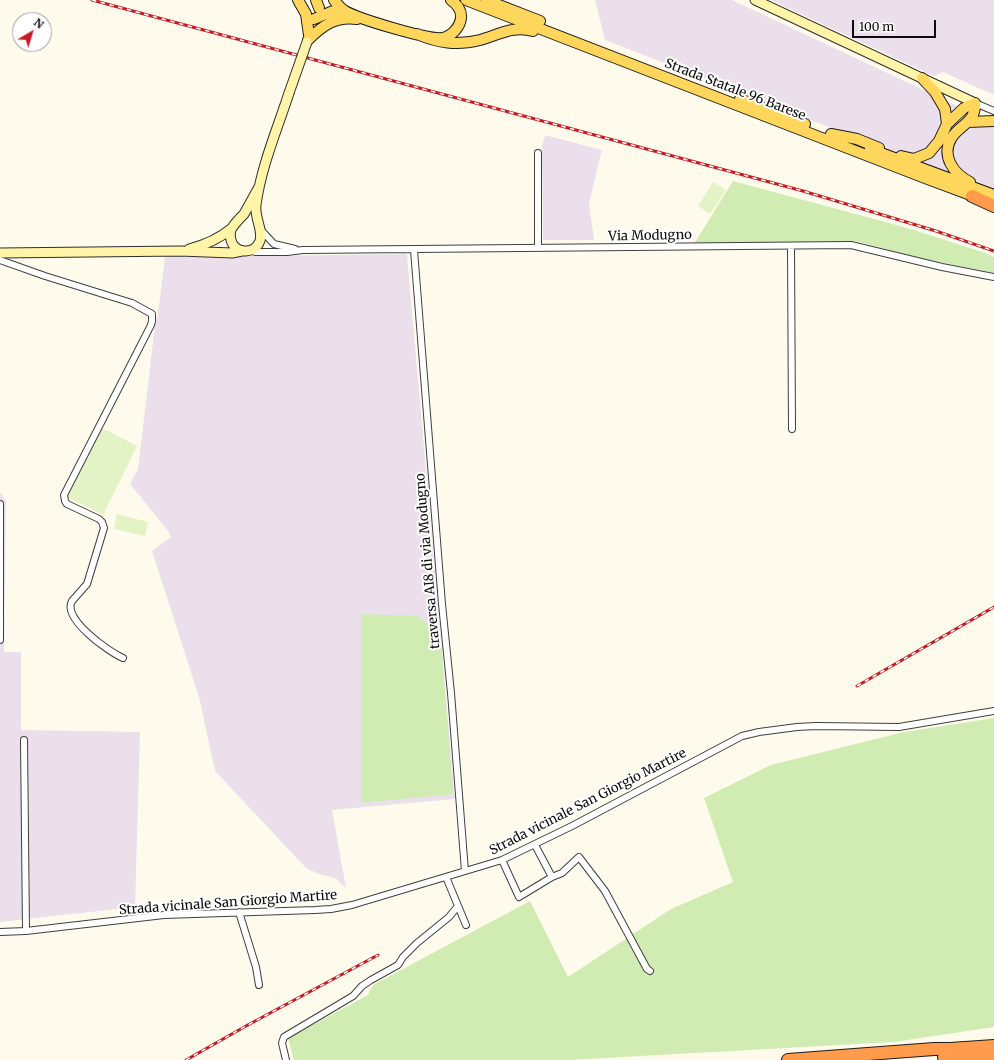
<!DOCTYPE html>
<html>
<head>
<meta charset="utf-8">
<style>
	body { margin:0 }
	#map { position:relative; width:994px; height:1060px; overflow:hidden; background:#fffbec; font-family:Merriweather,serif }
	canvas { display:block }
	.north { position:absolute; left:12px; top:12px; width:40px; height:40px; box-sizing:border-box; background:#fff; border:1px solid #9e9e9e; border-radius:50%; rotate:38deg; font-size:11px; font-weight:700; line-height:16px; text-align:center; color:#0c0c0c }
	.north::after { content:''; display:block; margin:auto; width:14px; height:18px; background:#c71a23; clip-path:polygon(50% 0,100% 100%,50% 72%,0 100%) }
	.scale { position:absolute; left:852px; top:20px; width:84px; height:18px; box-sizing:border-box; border:2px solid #0c0c0c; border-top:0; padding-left:5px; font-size:12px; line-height:14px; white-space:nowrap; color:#0c0c0c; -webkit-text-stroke:3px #fff; paint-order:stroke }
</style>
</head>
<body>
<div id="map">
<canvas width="994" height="1060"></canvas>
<div class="north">N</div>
<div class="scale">100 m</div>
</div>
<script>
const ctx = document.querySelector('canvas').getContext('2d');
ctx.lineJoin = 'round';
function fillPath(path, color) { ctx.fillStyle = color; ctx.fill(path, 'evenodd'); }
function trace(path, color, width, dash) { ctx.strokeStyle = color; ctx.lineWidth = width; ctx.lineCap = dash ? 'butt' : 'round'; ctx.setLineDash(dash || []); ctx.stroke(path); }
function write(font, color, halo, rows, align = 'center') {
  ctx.font = font + ' Merriweather,serif'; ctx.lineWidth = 4; ctx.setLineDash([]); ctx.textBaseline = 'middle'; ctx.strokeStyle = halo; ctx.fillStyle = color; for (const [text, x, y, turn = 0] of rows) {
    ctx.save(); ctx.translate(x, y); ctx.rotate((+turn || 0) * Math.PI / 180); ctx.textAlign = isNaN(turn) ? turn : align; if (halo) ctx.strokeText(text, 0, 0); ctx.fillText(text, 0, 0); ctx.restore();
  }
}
fillPath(new Path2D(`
	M 595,0 L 732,0 L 994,123 L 994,188 L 898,154 L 605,40 Z
	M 771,0 L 994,0 L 994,95 L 943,72 L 934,76 Z
	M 545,135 L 602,150 L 589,203 L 594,240 L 543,240 L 542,146 Z
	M 407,254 L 455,799 L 332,810 L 346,888 L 335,878 L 319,874 L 306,868 L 215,771 L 199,697 L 152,551 L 171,537 L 168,531 L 130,484 L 138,469 L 155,325 L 158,314 L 165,257 Z
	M 0,492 L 6,501 L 4,652 L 21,652 L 21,730 L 140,732 L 135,907 L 0,922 Z`), '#ebdfec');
fillPath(new Path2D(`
	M 733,181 L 911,229 L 985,253 L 994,257 L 994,273 L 920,258 L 855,241 L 694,244 Z
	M 361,614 L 417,616 L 425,622 L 440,630 L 453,794 L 361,803 Z
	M 994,718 L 994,1027 L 894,1042 L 568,1060 L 294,1060 L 288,1038 L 368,995 L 373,985 L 530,901 L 568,977 L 671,909 L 733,882 L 704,798 L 771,765 L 904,732 Z`), '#d1ecb2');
fillPath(new Path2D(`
	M 713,182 L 726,190 L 710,214 L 698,206 Z
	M 102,428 L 137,446 L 103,515 L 67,497 Z
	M 117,514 L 148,522 L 145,536 L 114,529 Z`), '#e3f3c5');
const street = new Path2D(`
	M 975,103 L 994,111
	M 538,153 L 538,248
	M 261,230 L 274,244 L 295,249
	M 791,246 L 792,429
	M 252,250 L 255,252 L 287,252 L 303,250 L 851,245 L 942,267 L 994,277
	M 414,250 L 442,604 L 451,693 L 465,871
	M 0,260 L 45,276 L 132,303 L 152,314 L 152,321 L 151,325 L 64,495 L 65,501 L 67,504 L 99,519 L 102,522 L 104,528 L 87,584 L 72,601 C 62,619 109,652 123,658
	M 0,504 L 0,640
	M 24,740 L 26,931
	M 535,845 L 552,877
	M 502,860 L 519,897 L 552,877 L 562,873 L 579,857 L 605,891 L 647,969 L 650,971
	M 446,877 L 466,925
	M 239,912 L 256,967 L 259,985
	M 0,932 L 26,931 L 164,915 L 315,910 L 331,909 L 352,905 L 502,860 L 572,826 L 742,736 L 759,732 L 797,727 L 816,726 L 899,727 L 994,711
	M 286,1060 L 282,1043 L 284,1037 L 353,996 L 362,986 L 371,980 L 398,965 L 403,957 L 417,943 L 449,917 L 458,906`);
const secondary = new Path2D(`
	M 755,0 L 975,103
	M 259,187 C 254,196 249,205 244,214 C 240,218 235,223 232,228 C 230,231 230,236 231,240 C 234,253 253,255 259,243 C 265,233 254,218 256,205 C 261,167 277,130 289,93
	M 189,249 C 205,245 219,239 232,228
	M 0,253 L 180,251 L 232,253 L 242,251`);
const primary = new Path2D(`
	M 298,0 L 306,14 L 309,35
	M 316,0 L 319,8
	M 334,0 C 337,4 340,8 345,11 C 359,19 428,40 443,38 C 452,36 460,27 461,18 C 462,11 457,4 451,0
	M 466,0 L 925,178 L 979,198
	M 486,0 L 540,21
	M 314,19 L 333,11 L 346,12
	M 417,34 C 439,43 456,46 480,40 C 498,35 514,25 533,31
	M 308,40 C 322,26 335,16 357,19
	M 740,99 L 805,124
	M 968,122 L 994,121
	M 947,124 L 964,108 L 975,103 C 976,122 961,124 952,137 C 940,156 954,174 970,182
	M 831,134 L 857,139 L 879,148
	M 870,149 L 994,195
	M 901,156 L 914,159 L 929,153 L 939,141 L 947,124 L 945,109 L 935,92 L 922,78`);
const highway = new Path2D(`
	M 972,196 L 994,206
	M 944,1057 L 994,1058
	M 788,1060 L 934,1049 L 950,1049 L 994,1046`);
trace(street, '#3f3f3f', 8);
trace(secondary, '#2e2e2e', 11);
trace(primary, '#1d1d1d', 12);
trace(highway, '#1d1d1d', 14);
trace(street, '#fff', 6);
trace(secondary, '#fff4a7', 9);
trace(primary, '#ffd65c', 10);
trace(highway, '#ff9b4a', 12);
const rail = new Path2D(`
	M 92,0 L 803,191 L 936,231 L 994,251
	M 857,686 L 994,607
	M 186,1060 L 246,1026 L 378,955`);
trace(rail, '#c71a23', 3);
trace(rail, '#fff', 1.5, [4.5]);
const secondaryBridge = new Path2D(`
	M 289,93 L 307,42`);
trace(secondaryBridge, '#2e2e2e', 11, []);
trace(secondaryBridge, '#fff4a7', 9);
write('13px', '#0c0c0c', '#fff', [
	["Strada Statale 96 Barese",735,90,21],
	["Via Modugno",650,236,-1],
	["traversa AI8 di via Modugno",428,561,-95],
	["Strada vicinale San Giorgio Martire",588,802,-27],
	["Strada vicinale San Giorgio Martire",228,903,-4]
]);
</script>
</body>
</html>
